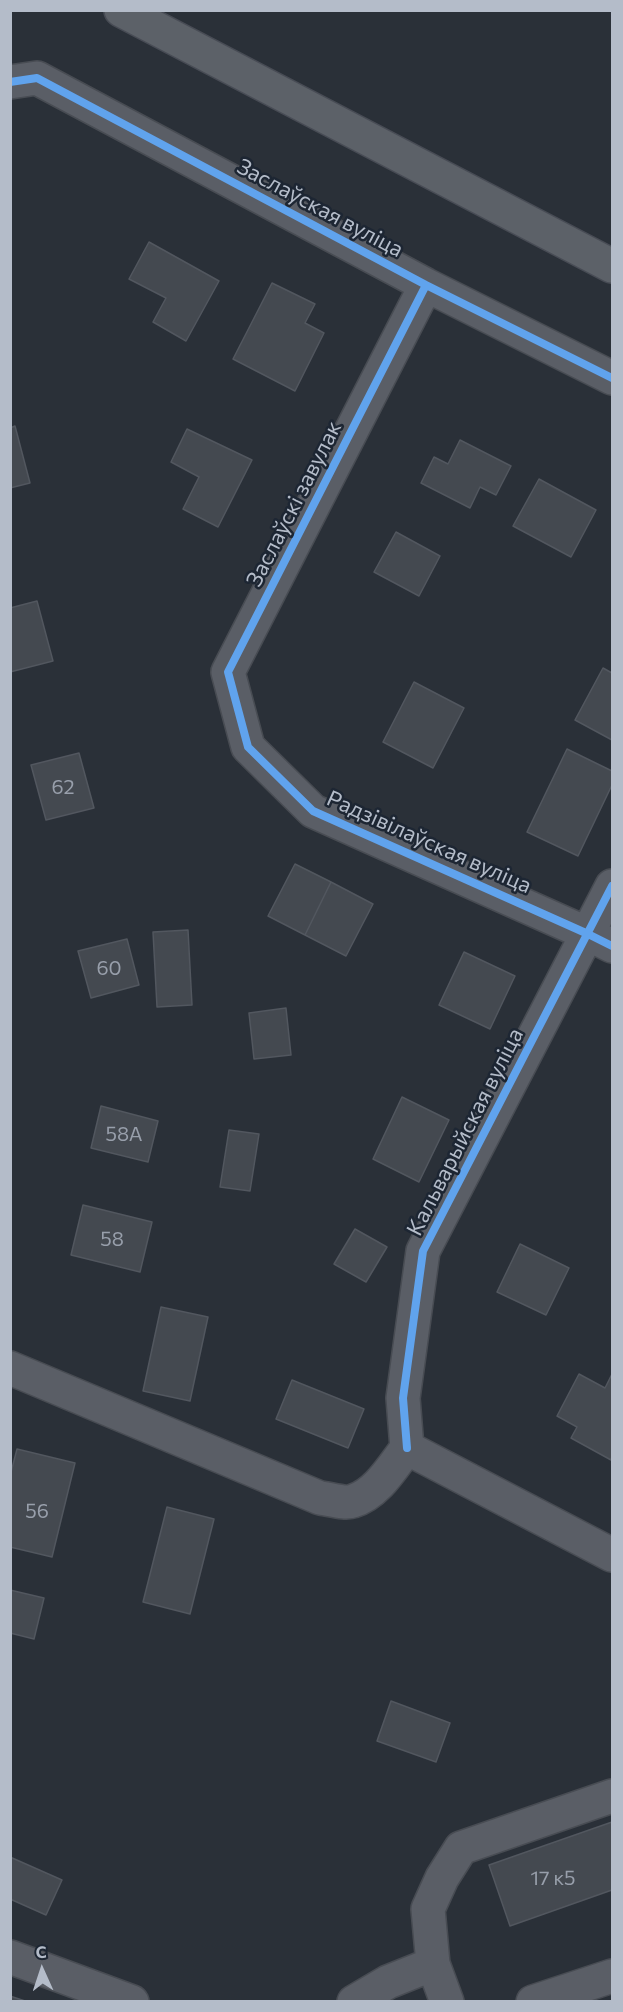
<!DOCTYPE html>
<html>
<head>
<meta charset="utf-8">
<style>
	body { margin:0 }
	#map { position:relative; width:623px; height:2012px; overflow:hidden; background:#2a3038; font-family:Commissioner,sans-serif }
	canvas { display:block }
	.frame { position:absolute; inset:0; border:12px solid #b4bcc9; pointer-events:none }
	.north { position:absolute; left:12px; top:1940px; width:60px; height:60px; -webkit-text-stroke:4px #1d2633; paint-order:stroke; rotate:357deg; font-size:16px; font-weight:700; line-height:24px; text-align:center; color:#b4bcc9 }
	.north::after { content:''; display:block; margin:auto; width:21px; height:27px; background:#b4bcc9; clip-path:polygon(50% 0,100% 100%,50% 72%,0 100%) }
</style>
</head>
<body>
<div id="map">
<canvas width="623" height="2012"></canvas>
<div class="frame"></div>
<div class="north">С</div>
</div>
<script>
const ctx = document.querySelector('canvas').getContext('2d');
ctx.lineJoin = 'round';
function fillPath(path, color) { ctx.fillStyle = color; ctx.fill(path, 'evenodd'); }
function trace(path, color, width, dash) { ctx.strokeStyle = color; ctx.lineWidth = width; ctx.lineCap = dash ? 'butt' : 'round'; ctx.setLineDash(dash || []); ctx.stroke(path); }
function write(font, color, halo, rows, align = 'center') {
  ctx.font = font + ' Commissioner,sans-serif'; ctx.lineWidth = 5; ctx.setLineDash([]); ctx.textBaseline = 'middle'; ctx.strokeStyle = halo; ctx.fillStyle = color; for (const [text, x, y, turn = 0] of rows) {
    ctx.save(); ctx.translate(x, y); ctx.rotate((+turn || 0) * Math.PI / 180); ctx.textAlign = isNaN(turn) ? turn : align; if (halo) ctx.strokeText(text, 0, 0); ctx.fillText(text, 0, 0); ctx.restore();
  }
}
const building = new Path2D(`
	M 149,242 L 219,281 L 186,341 L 153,322 L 166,298 L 129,279 Z
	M 272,283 L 315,304 L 305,323 L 324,333 L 295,391 L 233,359 Z
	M 15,426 L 30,483 L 10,488 L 10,428 Z
	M 187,429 L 252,460 L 218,527 L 183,509 L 199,477 L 171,462 Z
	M 460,440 L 511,466 L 496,495 L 480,487 L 470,508 L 421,483 L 434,457 L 448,464 Z
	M 539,479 L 596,510 L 571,557 L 513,526 Z
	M 396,532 L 440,556 L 419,596 L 374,572 Z
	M 37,601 L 53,661 L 10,672 L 10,608 Z
	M 603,668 L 612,673 L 612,740 L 575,720 Z
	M 414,682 L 464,708 L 433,768 L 383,742 Z
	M 567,749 L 612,771 L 612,785 L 578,856 L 527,832 Z
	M 79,753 L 94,808 L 46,820 L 31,765 Z
	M 295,864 L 331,882 L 305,935 L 268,916 Z
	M 331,882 L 373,904 L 346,956 L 305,935 Z
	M 188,930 L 192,1005 L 157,1007 L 153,932 Z
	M 127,939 L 139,985 L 91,998 L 78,951 Z
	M 464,952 L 515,976 L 490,1029 L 439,1005 Z
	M 286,1008 L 291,1055 L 254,1059 L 249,1013 Z
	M 402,1097 L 449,1120 L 419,1182 L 373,1159 Z
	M 101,1106 L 158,1121 L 148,1162 L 91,1148 Z
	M 229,1130 L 259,1134 L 250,1191 L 220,1187 Z
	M 83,1205 L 152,1222 L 140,1272 L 71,1255 Z
	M 355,1229 L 387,1247 L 366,1282 L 334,1264 Z
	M 520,1244 L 569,1268 L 546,1315 L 497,1292 Z
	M 161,1307 L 208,1317 L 190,1401 L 143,1391 Z
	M 579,1374 L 605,1388 L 612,1374 L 612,1456 L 611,1460 L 571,1438 L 577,1427 L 557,1416 Z
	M 292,1380 L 364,1409 L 348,1448 L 276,1419 Z
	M 17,1449 L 75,1463 L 52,1557 L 10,1547 L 10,1476 Z
	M 167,1507 L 214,1519 L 190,1614 L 143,1602 Z
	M 10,1590 L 44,1598 L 34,1639 L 10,1633 Z
	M 391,1701 L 450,1723 L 436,1762 L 377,1741 Z
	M 612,1822 L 612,1890 L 510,1926 L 489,1865 Z
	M 10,1857 L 62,1880 L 46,1915 L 10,1899 Z
	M 10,1996 L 28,2002 L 10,2002 Z`);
fillPath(building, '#444950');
trace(building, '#52575f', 1.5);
const minor = new Path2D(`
	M 10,82 L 37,78 L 426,285 L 612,378
	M 426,285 L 228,672 L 248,747 L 313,811 L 588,934 L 612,946
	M 10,1368 L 320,1498 C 330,1499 345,1504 353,1501 C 377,1494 393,1466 407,1448
	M 407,1448 L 403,1398 L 423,1251 L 612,886
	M 407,1448 L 612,1555
	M 10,1957 L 132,2002
	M 433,1964 L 428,1909 L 442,1878 L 461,1848 L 612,1796
	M 354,2002 L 388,1982 L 433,1964 L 447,2002
	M 533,2002 L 612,1976`);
const major = new Path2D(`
	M 121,10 L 612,266`);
trace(minor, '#484c53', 36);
trace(major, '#484c55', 36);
trace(minor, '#5a5e66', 33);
trace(major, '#5c6168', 33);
trace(new Path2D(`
	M 10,82 L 37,78 L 426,285 L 612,378
	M 426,285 L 228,672 L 248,747 L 313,811 L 588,934 L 612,946
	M 407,1448 L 403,1398 L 423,1251 L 612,886`), '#60a3ed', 8);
write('20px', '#989fab', null, [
	["62",63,787],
	["60",109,968],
	["58А",124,1134],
	["58",112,1239],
	["56",37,1511],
	["17 к5",553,1878]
]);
write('22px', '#b4bcc9', '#1d2633', [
	["Заслаўская вуліца",320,208,28],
	["Заслаўскі завулак",294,504,-63],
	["Радзівілаўская вуліца",429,842,24],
	["Кальварыйская вуліца",465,1132,-63]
]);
</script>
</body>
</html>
